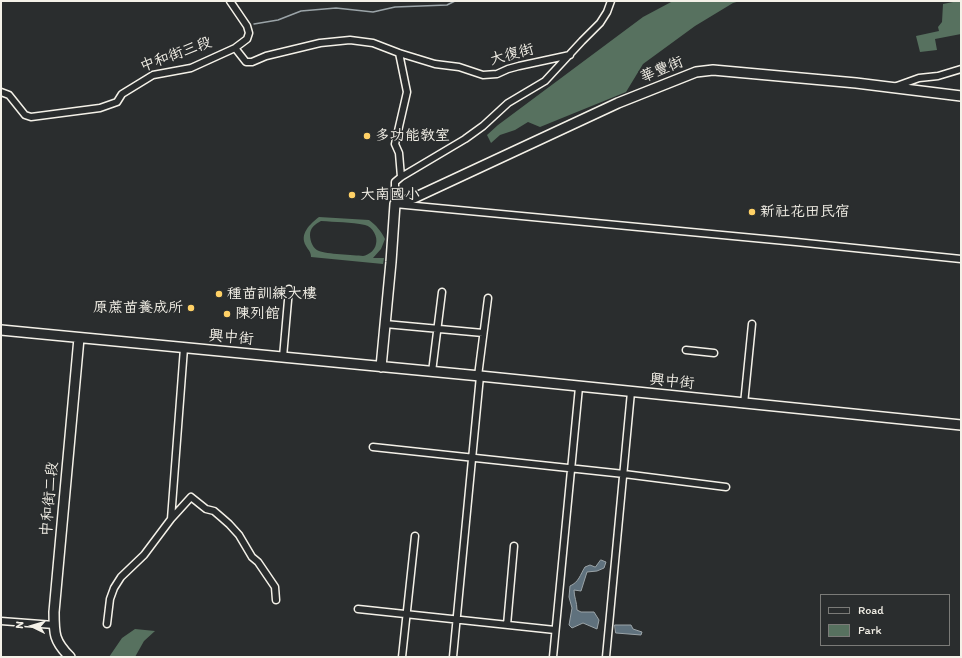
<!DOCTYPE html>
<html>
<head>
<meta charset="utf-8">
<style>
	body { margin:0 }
	#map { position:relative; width:962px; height:658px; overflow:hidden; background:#2a2d2e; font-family:Itim,sans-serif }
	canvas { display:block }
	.frame { position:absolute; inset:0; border:2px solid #f4f1e8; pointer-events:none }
	.legend { position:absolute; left:820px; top:594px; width:130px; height:52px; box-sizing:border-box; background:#2a2d2e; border:1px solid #7b7b78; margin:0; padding:5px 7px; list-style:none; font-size:12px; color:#f4f1e8 }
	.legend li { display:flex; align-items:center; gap:8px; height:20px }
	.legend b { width:20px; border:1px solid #7b7b78 }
	.north { position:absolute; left:12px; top:606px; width:40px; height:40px; -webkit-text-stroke:3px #2a2d2e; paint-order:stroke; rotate:275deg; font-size:11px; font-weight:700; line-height:16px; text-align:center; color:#f4f1e8 }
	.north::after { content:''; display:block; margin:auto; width:14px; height:18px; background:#f4f1e8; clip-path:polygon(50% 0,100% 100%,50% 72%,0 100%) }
</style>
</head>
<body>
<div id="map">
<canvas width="962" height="658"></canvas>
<div class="frame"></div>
<ul class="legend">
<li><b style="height:5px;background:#2a2d2e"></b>Road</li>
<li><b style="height:11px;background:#57715f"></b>Park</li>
</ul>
<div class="north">N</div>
</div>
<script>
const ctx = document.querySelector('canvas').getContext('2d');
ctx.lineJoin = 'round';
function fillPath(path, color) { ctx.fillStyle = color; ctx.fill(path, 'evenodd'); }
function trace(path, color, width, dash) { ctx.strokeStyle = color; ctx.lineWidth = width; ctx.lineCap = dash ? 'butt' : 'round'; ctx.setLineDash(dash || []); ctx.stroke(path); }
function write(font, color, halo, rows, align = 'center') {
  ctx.font = font + ' Itim,"LXGW WenKai TC",sans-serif'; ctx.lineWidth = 3; ctx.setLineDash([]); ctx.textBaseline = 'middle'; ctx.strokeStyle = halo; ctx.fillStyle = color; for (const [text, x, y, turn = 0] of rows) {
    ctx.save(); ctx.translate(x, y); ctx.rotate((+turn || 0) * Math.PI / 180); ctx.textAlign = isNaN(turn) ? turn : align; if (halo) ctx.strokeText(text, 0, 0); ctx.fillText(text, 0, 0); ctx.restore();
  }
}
fillPath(new Path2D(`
	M 673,1 L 740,1 L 733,3 L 695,26 L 643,64 L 626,92 L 540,127 L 528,122 L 515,130 L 500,135 L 491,143 L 487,135 L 498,125 L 643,17 Z
	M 953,2 L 961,2 L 961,34 L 935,39 L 937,50 L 920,52 L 916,36 L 939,31 L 938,27 L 942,22 L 943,4 Z
	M 319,217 L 369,220 C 376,225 381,231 385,239 L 381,249 L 373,258 L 384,258 L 383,264 L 311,257 C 311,252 309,251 306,246 C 299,234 310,224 319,217 ZM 321,221 C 335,222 351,222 365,225 C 373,227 378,237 376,244 C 375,250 369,255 363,256 C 354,255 326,254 319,251 C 313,249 310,241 310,235 C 310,228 315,224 321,221 Z
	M 135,629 L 155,631 L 144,641 L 135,657 L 109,657 L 122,638 Z`), '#57715f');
const water = new Path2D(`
	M 601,560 L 606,562 L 604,568 L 597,571 L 587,572 L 581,591 L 574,590 C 574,597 577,602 577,610 L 581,612 L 594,612 L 599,620 L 597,629 L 583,623 L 572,628 L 569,625 L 572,608 L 569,597 L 570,586 C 579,582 580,575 585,567 L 590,565 L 595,567 Z
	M 615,625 L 631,625 L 633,629 L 642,632 L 641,635 L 616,633 Z`);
fillPath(water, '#5f717d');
trace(water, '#9ba4a8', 1);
trace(new Path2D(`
	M 254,24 L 278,20 L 301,11 L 336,8 L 373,12 L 395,7 L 447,5 L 455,1`), '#9ba4a8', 1.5);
const street = new Path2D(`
	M 611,1 L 607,12 L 600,23 L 582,41 L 545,81 L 508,103 L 483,126 L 465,139 L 401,177 L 395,182 L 395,204 L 796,242 L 961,259
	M 235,48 L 246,62 L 252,62 L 266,56 L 320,43 L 350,40 L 373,43 L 399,53 L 435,64 L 459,67 L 483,75 L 497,74 L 508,69 L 519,66 L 570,55
	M 399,53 L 407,92 L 395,144 L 399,153 L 401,177
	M 894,87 L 919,78 L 938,76 L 961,69
	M 1,92 L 9,95 L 25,115 L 31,117 L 100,108 L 117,102 L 122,94 L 153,75 L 191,68 L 235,48 L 247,39 L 249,33 L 247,26 L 230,1
	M 385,324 L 483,333
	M 686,350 L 714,353
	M 283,357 L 289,289
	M 432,372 L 442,292
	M 478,376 L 488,298
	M 744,404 L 752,324
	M 373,447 L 624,474 L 726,487
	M 171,519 L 191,497 L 206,509 L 214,511 L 221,517 L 229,524 L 239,535 L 252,557 L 258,562 L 275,587 L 276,600
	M 358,609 L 555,630
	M 1,621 L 54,625
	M 107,624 L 110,599 L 114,588 L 121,577 L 144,555 L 171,519 L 184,348
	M 507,625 L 514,546
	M 402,657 L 415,536
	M 453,657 L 480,376
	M 553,657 L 579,387
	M 606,657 L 631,392`);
const secondary = new Path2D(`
	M 1,330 L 480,376 L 961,425
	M 381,367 L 391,262 L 395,204 L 414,198 L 618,103 L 696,72 L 713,70 L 856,83 L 961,96
	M 70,657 C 54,641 54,634 54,612 L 79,338`);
trace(street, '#f4f1e8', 9);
trace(secondary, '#f4f1e8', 12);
trace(street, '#2a2d2e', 6);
trace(secondary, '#2a2d2e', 9);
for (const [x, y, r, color] of [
	[367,136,4,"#ffd166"],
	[352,195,4,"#ffd166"],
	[752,212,4,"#ffd166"],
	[219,294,4,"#ffd166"],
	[191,308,4,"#ffd166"],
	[227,314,4,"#ffd166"]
]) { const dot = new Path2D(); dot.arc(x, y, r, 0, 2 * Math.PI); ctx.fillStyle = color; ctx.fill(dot); trace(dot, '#2a2d2e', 1.5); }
write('15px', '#f4f1e8', '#2a2d2e', [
	["中和街三段",176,55,-20],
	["大復街",512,55,-15],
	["華豐街",662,70,-22],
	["興中街",231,338,5],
	["興中街",672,382,6],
	["中和街二段",50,499,-85]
]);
write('15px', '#f4f1e8', '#2a2d2e', [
	["多功能教室",375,136],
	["大南國小",360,195],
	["新社花田民宿",760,212],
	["種苗訓練大樓",227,294],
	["原蔗苗養成所",183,308,"right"],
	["陳列館",235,314]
], 'left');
</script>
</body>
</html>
